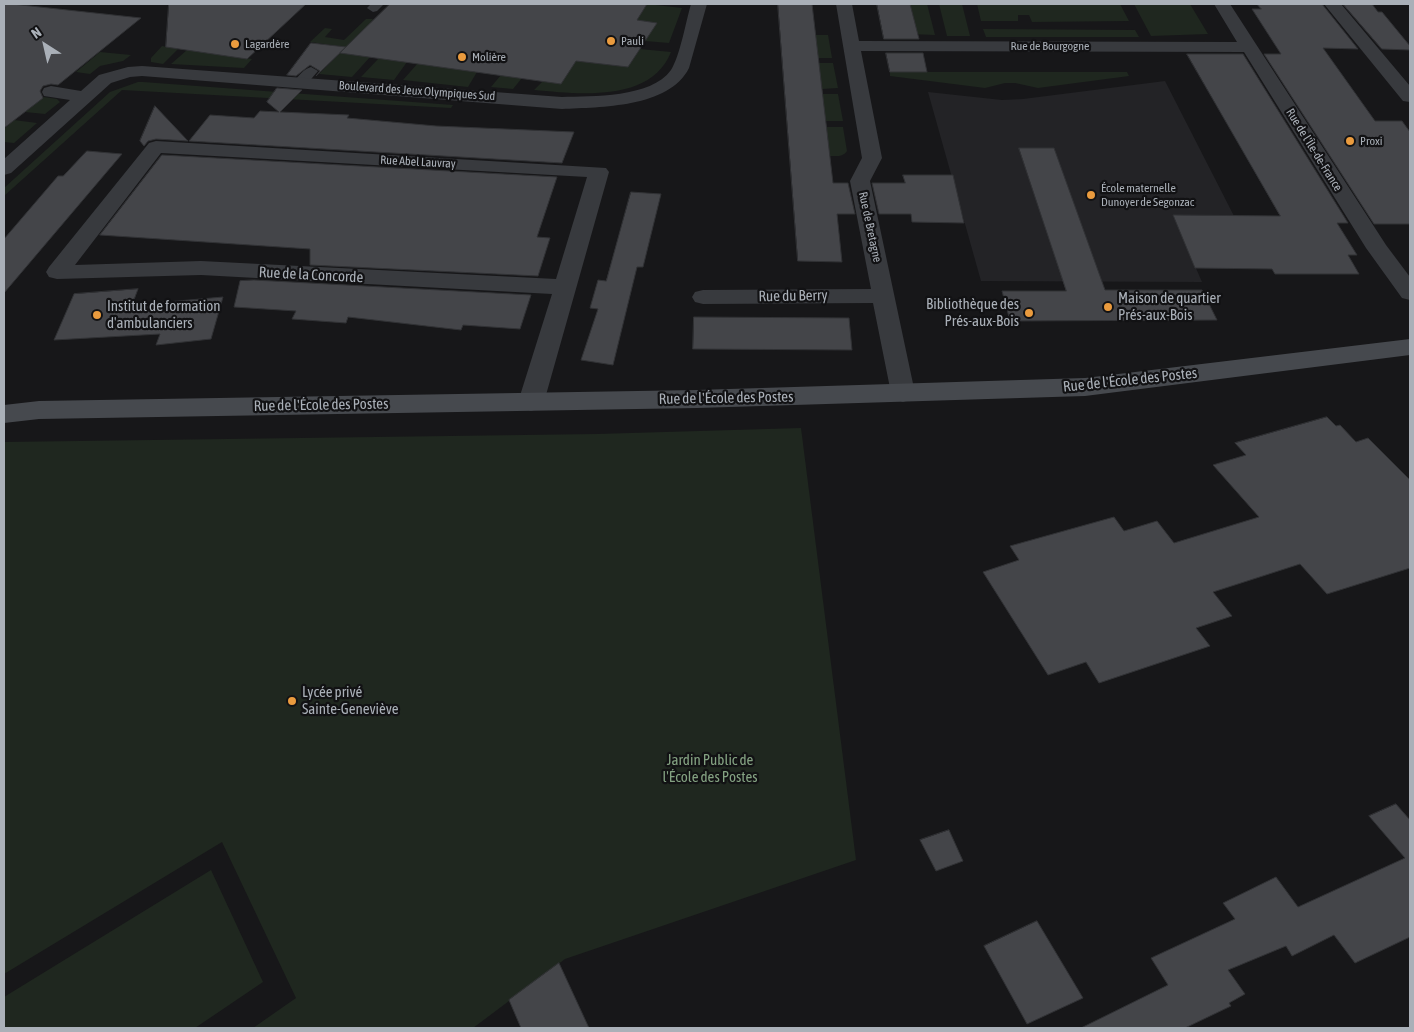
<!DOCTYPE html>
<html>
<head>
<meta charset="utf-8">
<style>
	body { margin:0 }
	#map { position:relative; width:1414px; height:1032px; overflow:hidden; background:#171719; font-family:"Asap Condensed",sans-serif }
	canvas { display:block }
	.frame { position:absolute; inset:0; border:5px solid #aab0b8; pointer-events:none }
	.north { position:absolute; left:20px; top:20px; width:50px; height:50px; -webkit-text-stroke:4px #121214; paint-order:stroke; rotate:325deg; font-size:14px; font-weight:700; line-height:20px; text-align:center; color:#aab0b8 }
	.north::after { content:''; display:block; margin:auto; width:18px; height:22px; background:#aab0b8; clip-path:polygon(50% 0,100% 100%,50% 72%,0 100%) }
</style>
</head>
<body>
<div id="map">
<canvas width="1414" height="1032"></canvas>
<div class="frame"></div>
<div class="north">N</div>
</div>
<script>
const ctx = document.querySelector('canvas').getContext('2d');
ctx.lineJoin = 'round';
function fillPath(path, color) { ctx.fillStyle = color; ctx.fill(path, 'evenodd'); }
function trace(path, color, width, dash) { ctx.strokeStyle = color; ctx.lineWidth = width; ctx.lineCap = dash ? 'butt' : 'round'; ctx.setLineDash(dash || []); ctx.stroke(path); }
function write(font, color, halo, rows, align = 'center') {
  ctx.font = font + ' "Asap Condensed",sans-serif'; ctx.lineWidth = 4.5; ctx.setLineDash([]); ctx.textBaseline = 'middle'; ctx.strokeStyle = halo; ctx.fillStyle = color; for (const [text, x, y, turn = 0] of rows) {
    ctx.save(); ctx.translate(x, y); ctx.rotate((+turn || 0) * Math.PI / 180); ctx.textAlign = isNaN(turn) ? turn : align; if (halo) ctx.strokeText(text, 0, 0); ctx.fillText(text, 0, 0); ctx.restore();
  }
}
fillPath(new Path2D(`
	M 1165,81 L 1234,216 L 1173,215 L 1202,282 L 981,281 L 928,92 L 1002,100 L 1023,99 Z`), '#232326');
fillPath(new Path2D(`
	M 647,4 L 682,8 L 669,43 L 645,41 L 656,23 L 637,20 Z
	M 910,4 L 927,4 L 935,35 L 910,34 L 914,19 Z
	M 939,4 L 962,4 L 970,36 L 947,36 Z
	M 977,4 L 1120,4 L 1129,21 L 1032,22 L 1029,15 L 1018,15 L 1018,21 L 981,21 Z
	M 1134,4 L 1190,4 L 1208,34 L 1151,36 Z
	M 366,19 L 373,19 L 370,23 L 402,29 L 362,31 L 346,47 L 310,42 L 325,28 L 332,29 L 325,37 L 344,40 Z
	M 983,29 L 1135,30 L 1139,37 L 986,37 Z
	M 815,35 L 828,35 L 832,58 L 818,58 Z
	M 162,46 L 178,49 L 163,64 L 151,62 L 151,58 Z
	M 640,49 L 671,52 C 651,103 579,94 534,90 L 543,81 L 561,83 L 576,61 L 628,67 Z
	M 187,50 L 252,59 L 244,68 L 171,64 Z
	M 100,52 L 131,55 L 123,61 L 100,66 L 90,74 L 76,72 Z
	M 340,53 L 370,57 L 352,77 L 319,74 Z
	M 379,58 L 407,62 L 394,80 L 361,77 Z
	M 418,63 L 477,72 L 468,87 L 403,80 Z
	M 818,63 L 833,63 L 838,88 L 822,89 Z
	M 890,72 L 1127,72 L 1129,76 L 1038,88 L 1015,83 L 1005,83 L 985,88 L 890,76 Z
	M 501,75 L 522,78 L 513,89 L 491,87 Z
	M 138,82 L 143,82 L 453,105 L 451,108 L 122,90 L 4,196 L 4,188 L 110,92 Z
	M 822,94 L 838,94 L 843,121 L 825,121 Z
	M 44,97 L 57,99 L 60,102 L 45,114 L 25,112 Z
	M 14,120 L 37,123 L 14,143 L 4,142 L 4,129 Z
	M 826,127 L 843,127 L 847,151 C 843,157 837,156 830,156 Z
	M 801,428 L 856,860 L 565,959 L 473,1028 L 253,1028 L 296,998 L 222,842 L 4,974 L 4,442 L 597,434 Z
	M 211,870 L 263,982 L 195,1028 L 4,1028 L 4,997 Z`), '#1f271f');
const building = new Path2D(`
	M 4,4 L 12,4 L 141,18 L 58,85 L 51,84 L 43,86 L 40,91 L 43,98 L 4,128 Z
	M 169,4 L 306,4 L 247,59 L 166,47 Z
	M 390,4 L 647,4 L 637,20 L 657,23 L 628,67 L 576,61 L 561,84 L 340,53 Z
	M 778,4 L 812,4 L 833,183 L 848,183 L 855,214 L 837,214 L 842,262 L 798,261 Z
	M 877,4 L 910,4 L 919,39 L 884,39 Z
	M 1257,4 L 1322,4 L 1358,49 L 1323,48 L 1375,121 L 1402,121 L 1410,132 L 1410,224 L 1374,224 L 1264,54 L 1281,54 L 1252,9 L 1261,9 Z
	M 1343,4 L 1372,4 L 1378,12 L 1382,12 L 1410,46 L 1410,50 L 1382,49 Z
	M 311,43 L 346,47 L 316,76 L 320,71 L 310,65 L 296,76 L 287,75 Z
	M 886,53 L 923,53 L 927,72 L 890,72 Z
	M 1187,54 L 1243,54 L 1348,223 L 1337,223 L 1357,255 L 1348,255 L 1359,274 L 1275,274 L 1272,269 L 1195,268 L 1173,215 L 1280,216 Z
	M 277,88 L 302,90 L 280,112 L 349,115 L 347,118 L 436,126 L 574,132 L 562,163 L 189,141 L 210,115 L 254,118 L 260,111 L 279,112 L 267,102 Z
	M 155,106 L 188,141 L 156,139 L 148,141 L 144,146 L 140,141 Z
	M 1019,148 L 1054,148 L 1105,290 L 1202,290 L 1217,320 L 1010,321 L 1002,291 L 1066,291 Z
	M 87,151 L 122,154 L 4,293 L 4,239 L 58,176 L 63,176 Z
	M 162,155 L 557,177 L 537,237 L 550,238 L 538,276 L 310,265 L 310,249 L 100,235 Z
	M 903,175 L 953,175 L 964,223 L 912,222 L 911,214 L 879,214 L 872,183 L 905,183 Z
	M 631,192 L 661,194 L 643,267 L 637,267 L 613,365 L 581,360 L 598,309 L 590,308 L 598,280 L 606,281 Z
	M 254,280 L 531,295 L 520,329 L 463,325 L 461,330 L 348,317 L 346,323 L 292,319 L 296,311 L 234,307 L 240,281 Z
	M 138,289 L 132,305 L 223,297 L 211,339 L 156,345 L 160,334 L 54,340 L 74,294 Z
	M 694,317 L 849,318 L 852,350 L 693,349 Z
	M 1327,417 L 1336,426 L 1340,425 L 1356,442 L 1368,438 L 1410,480 L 1410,568 L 1327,594 L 1300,564 L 1213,592 L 1232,616 L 1196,628 L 1210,646 L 1099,683 L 1086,662 L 1048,675 L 983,572 L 1019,560 L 1010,546 L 1114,517 L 1124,531 L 1157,521 L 1174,543 L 1259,517 L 1213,465 L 1246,455 L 1235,443 Z
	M 1396,804 L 1410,820 L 1410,937 L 1355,963 L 1334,935 L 1292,956 L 1286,946 L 1228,970 L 1245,994 L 1229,1003 L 1231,1006 L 1185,1028 L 1081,1028 L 1168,985 L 1151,958 L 1235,919 L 1223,903 L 1276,877 L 1298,907 L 1405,858 L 1369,816 Z
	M 949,830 L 963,861 L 936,871 L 920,840 Z
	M 1037,921 L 1083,998 L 1027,1024 L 984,946 Z
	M 559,963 L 589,1028 L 521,1028 L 509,1000 Z`);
fillPath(building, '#444549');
trace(building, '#313235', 1);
fillPath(new Path2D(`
	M 371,4 L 384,4 L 377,11 L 373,12 L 367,8 Z
	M 311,67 L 318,71 L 306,85 L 296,85 L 294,82 C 298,76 304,69 311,67 Z`), '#383a3e');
fillPath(new Path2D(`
	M 691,4 L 707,4 L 689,68 C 669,108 600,107 562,109 L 142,76 L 130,77 L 111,83 L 11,173 L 4,175 L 4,159 L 70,100 L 44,96 L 42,92 L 44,88 L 51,86 L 81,91 L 99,75 L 128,67 L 142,66 L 562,97 C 592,96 651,98 671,70 C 680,56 686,21 691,4 Z
	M 836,4 L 852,4 L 859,41 L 1237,42 L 1214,4 L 1230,4 L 1386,245 L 1410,277 L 1410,300 L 1402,298 L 1366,248 L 1244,52 L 861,51 L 882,158 L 870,181 L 915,393 L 912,399 L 903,402 L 894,399 L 891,393 L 873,303 L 703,304 L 695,302 L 692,297 L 695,292 L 703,290 L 871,289 L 850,181 L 862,158 Z
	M 1324,4 L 1341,4 L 1410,86 L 1410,102 L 1403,101 Z
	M 156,141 L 606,168 L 609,172 L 544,402 L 540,408 L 531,411 L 522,408 L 518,402 L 552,294 L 201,275 L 57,279 L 49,277 L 46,272 L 49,267 L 149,143 ZM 161,153 L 587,177 L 556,279 L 201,261 L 75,265 Z`), '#383a3e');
fillPath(new Path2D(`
	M 1410,339 L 1410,355 L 1085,396 L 697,408 L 39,419 L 4,423 L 4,405 L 39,401 L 697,390 L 1085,378 Z`), '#46494e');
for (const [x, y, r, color] of [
	[611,41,5,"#ea9b3e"],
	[235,44,5,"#ea9b3e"],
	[462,57,5,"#ea9b3e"],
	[1350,141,5,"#ea9b3e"],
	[1091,195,5,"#ea9b3e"],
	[1108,307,5,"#ea9b3e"],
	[1029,313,5,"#ea9b3e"],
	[97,315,5,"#ea9b3e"],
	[292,701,5,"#ea9b3e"]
]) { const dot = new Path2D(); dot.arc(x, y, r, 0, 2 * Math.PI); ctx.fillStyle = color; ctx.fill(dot); trace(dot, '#121214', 2); }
write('12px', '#aab0b8', '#121214', [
	["Pauli",621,41],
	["Lagardère",245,44],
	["Molière",472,57],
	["Proxi",1360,141],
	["École maternelle",1101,188],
	["Dunoyer de Segonzac",1101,202]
], 'left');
write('12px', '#aab0b8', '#121214', [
	["Rue de Bourgogne",1050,46],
	["Boulevard des Jeux Olympiques Sud",417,91,4],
	["Rue de l'Île-de-France",1314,150,58],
	["Rue Abel Lauvray",418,162,3],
	["Rue de Bretagne",870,227,78]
]);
write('15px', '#aab0b8', '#121214', [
	["Rue de la Concorde",311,275,3],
	["Rue du Berry",793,296,-1],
	["Rue de l'École des Postes",1130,380,-6],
	["Rue de l'École des Postes",726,398,-1],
	["Rue de l'École des Postes",321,405,-1]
]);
write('15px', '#aab0b8', '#121214', [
	["Maison de quartier",1118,298],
	["Prés-aux-Bois",1118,315],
	["Bibliothèque des",1019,304,"right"],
	["Prés-aux-Bois",1019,321,"right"],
	["Institut de formation",107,306],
	["d'ambulanciers",107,323],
	["Lycée privé",302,692],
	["Sainte-Geneviève",302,709]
], 'left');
write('15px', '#84a282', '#121214', [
	["Jardin Public de",710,760],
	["l'École des Postes",710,777]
]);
</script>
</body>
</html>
